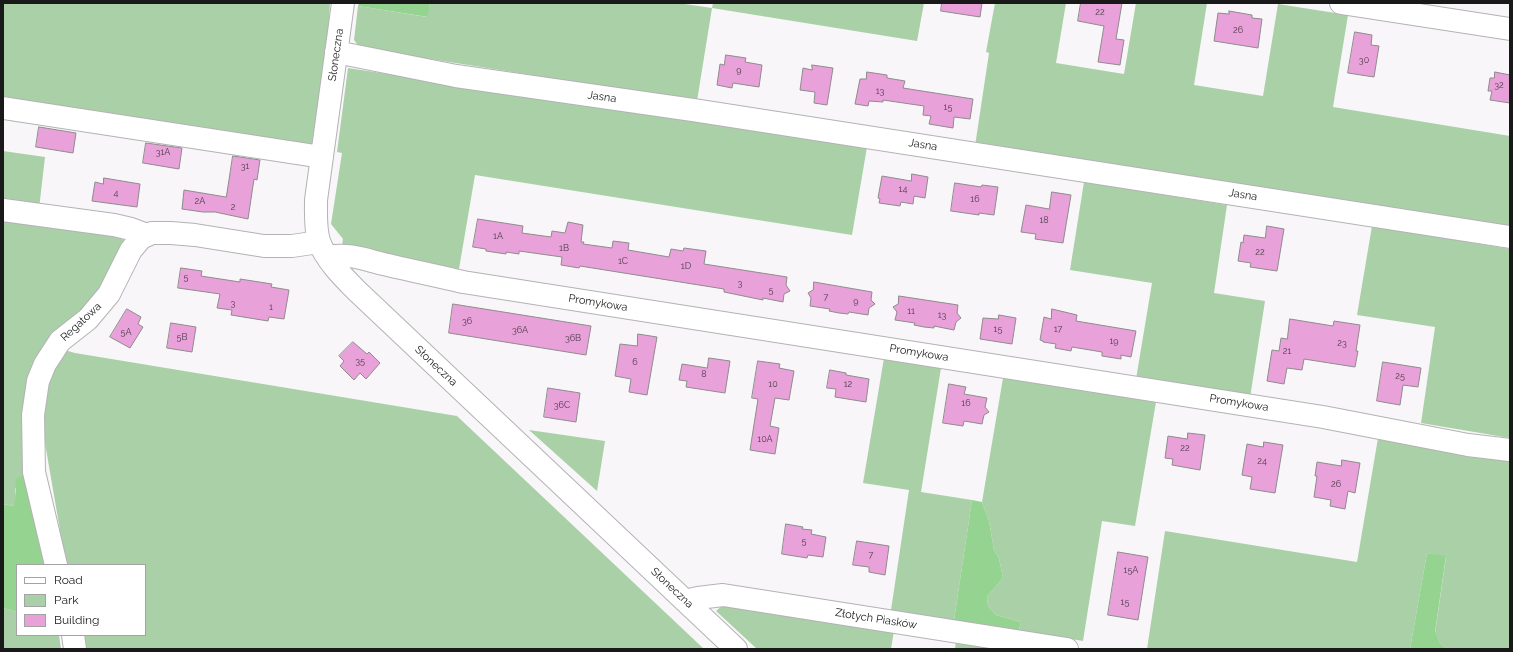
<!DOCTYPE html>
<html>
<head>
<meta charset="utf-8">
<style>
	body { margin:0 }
	#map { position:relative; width:1513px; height:652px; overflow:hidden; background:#f8f6f9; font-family:Raleway,sans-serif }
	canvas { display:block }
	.frame { position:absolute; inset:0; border:4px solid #19191a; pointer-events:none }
	.legend { position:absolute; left:16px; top:564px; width:130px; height:72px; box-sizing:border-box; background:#fff; border:1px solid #a3a3a3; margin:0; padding:5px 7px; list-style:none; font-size:12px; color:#19191a }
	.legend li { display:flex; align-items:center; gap:8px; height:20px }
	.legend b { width:20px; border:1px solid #a3a3a3 }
</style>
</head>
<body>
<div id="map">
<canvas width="1513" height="652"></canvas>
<div class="frame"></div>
<ul class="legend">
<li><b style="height:5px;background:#fff"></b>Road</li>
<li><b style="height:11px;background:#aad0a7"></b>Park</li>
<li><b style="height:11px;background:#e8a1d9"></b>Building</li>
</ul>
</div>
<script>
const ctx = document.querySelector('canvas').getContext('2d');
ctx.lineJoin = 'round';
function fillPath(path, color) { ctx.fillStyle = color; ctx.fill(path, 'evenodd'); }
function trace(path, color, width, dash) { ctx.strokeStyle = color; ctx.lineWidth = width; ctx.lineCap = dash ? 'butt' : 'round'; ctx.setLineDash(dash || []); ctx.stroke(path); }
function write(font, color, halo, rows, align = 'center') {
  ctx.font = font + ' Raleway,sans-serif'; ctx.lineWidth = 3; ctx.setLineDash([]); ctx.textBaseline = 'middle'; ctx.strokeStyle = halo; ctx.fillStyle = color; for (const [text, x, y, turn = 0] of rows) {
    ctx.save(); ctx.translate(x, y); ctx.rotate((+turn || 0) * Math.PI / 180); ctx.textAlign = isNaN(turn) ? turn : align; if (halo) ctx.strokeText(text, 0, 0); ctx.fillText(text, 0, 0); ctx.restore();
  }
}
fillPath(new Path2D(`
	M 3,3 L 330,3 L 327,52 L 311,149 L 3,102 Z
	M 430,3 L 678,3 L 712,8 L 713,3 L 924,3 L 917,41 L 712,8 L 697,101 L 360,48 L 354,40 L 358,6 L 427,17 Z
	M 995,3 L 1066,3 L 1056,63 L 1124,74 L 1136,3 L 1207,3 L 1194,85 L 1263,96 L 1278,4 L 1348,15 L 1333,107 L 1510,136 L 1510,230 L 975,146 L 989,53 L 986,52 Z
	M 348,68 L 867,147 L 852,235 L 475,175 L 459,269 L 342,245 L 343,239 L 331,224 L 342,153 L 337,152 Z
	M 3,151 L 45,157 L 39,209 L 3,204 Z
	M 1084,182 L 1227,205 L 1214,293 L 1265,301 L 1250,398 L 1136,379 L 1152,283 L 1070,270 Z
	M 3,217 L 121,236 L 126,246 L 92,306 L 46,350 L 29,472 L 15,489 L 16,499 L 13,506 L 3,504 Z
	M 1372,226 L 1510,249 L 1510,438 L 1421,423 L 1435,327 L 1357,315 Z
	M 61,349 L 75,353 L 457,416 L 704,649 L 85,649 L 79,635 L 145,635 L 145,565 L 66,565 L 41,420 L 54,362 Z
	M 884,358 L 941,368 L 921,492 L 972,500 L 954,620 L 891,610 L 909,490 L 863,483 Z
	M 1003,378 L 1156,402 L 1135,526 L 1102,521 L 1083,641 L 1019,630 L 1021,622 L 996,615 L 988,606 L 987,597 L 1003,578 L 999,558 L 994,550 L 989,521 L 982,502 Z
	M 529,430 L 605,441 L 597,491 Z
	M 1378,438 L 1510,458 L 1510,649 L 1448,649 L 1440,643 L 1435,633 L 1446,557 L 1427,553 L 1410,649 L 1147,649 L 1165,531 L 1357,562 Z
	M 724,604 L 894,631 L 891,649 L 757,649 L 716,611 Z
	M 3,608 L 17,612 L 17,635 L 59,635 L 61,649 L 3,649 Z
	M 956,641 L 1006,649 L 955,649 Z`), '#aad0a7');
fillPath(new Path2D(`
	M 359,3 L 430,3 L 428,17 L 358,6 Z
	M 29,472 L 46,565 L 17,565 L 17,612 L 3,608 L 3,504 L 13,506 C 17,497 15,488 16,479 Z
	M 972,500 L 982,502 L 989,521 L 994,550 L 999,558 L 1003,578 L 987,597 L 988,606 L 996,615 L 1021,622 L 1019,630 L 954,620 Z
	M 1427,553 L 1446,556 L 1435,632 L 1440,643 L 1448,649 L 1410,649 Z`), '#95d391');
const building = new Path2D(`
	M 942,3 L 982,3 L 980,17 L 941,11 Z
	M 1081,3 L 1122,3 L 1116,39 L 1124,40 L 1120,65 L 1098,62 L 1104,26 L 1078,21 Z
	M 1229,11 L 1252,15 L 1252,18 L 1262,19 L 1258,48 L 1214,41 L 1218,13 L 1229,14 Z
	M 1355,32 L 1372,35 L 1371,45 L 1379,46 L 1374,77 L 1348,73 Z
	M 726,55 L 746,58 L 745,62 L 762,65 L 759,87 L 733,83 L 732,88 L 717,85 L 720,64 L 724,65 Z
	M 812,65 L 833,68 L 827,105 L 814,103 L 815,92 L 800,90 L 803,68 L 812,70 Z
	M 867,72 L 887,75 L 887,78 L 905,81 L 903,88 L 973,99 L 970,119 L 954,117 L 953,128 L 929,124 L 931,116 L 923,115 L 924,106 L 883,100 L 883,102 L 869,101 L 868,106 L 855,104 L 860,79 L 866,79 Z
	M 1495,72 L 1510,75 L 1510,103 L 1490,100 L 1492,91 L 1488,91 L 1490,78 L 1494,78 Z
	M 39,127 L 76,133 L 73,153 L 36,147 Z
	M 146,143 L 182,148 L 179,169 L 143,163 Z
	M 233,156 L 260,160 L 257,180 L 254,179 L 248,219 L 215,212 L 203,212 L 182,209 L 184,190 L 226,197 Z
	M 912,174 L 928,177 L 925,198 L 914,196 L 913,204 L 901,202 L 900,206 L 879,203 L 880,199 L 878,198 L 882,176 L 911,181 Z
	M 104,178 L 140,184 L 137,207 L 92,201 L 95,182 L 103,184 Z
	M 955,183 L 981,187 L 982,185 L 998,187 L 994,215 L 979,213 L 979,215 L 951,211 Z
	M 1052,192 L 1071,195 L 1063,243 L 1035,239 L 1036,234 L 1021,232 L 1026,205 L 1049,209 Z
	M 478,219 L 523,226 L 522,233 L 551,237 L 552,231 L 565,233 L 568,222 L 583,225 L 581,242 L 584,242 L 583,244 L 612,248 L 613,241 L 629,243 L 628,250 L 669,257 L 671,249 L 683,251 L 684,248 L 706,251 L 704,264 L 787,277 L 786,285 L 790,291 L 784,294 L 783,302 L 763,298 L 763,300 L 724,292 L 724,289 L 580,266 L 579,268 L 561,265 L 562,257 L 519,251 L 519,254 L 506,252 L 506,254 L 486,251 L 486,249 L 473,247 Z
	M 1267,226 L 1284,229 L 1277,271 L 1250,267 L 1251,263 L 1238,261 L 1241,242 L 1243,243 L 1244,235 L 1265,238 Z
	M 181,268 L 202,271 L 201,276 L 240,282 L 240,279 L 272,284 L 271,287 L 289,290 L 284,319 L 269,317 L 268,321 L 231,315 L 232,310 L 217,308 L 220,294 L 178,288 Z
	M 814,282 L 872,292 L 871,300 L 875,304 L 869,308 L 868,315 L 849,312 L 848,314 L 839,313 L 829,311 L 830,309 L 810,306 L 811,298 L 808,293 L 813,290 Z
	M 899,296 L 958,305 L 957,313 L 961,318 L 956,322 L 954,330 L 934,326 L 934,328 L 924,327 L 914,325 L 915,323 L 895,320 L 897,312 L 893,307 L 898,304 Z
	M 453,304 L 591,326 L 586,355 L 449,333 Z
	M 127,309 L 141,317 L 138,324 L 143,327 L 130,348 L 110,337 Z
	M 1052,309 L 1077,315 L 1076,321 L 1136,331 L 1131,357 L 1121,355 L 1121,359 L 1102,356 L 1102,352 L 1072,347 L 1071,351 L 1055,348 L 1056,344 L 1043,342 L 1043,341 L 1040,340 L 1044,317 L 1051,319 Z
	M 999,315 L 1016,318 L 1012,344 L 980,339 L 983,318 L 998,319 Z
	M 1290,319 L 1333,326 L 1334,321 L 1360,325 L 1356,351 L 1358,351 L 1355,367 L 1304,359 L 1302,370 L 1287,368 L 1284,384 L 1267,381 L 1272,350 L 1279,351 L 1281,338 L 1287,339 Z
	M 171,323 L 196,327 L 192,352 L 167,348 Z
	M 638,334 L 657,337 L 647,395 L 629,392 L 631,379 L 615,376 L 620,344 L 637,346 Z
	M 353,342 L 367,354 L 369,352 L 380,363 L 366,379 L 360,373 L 354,380 L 340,366 L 344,361 L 339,356 Z
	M 709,358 L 730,361 L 725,393 L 686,387 L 687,381 L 679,380 L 682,364 L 707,368 Z
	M 758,361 L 780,364 L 779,368 L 794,371 L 789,400 L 775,398 L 770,426 L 779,428 L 775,454 L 750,450 L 758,399 L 752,398 Z
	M 1383,362 L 1421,368 L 1418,387 L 1403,385 L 1400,405 L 1377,401 Z
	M 830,370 L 846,373 L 846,375 L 869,379 L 866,402 L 835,397 L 836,389 L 827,388 Z
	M 949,384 L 966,387 L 964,394 L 987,398 L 985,407 L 989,412 L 984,415 L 982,424 L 964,421 L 963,426 L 943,423 Z
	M 548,388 L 580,393 L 576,422 L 544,417 Z
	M 1188,433 L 1205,435 L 1200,470 L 1172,465 L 1173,459 L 1165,458 L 1168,436 L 1187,439 Z
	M 1264,442 L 1283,445 L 1275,493 L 1250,489 L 1252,477 L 1242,475 L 1247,444 L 1263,447 Z
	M 1342,460 L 1360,463 L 1355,493 L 1348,491 L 1345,509 L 1330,506 L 1331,500 L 1314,497 L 1317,476 L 1315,476 L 1317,462 L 1341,466 Z
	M 786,524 L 803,527 L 802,529 L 812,530 L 811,534 L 826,537 L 823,557 L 808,555 L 807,558 L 782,554 Z
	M 857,541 L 889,546 L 885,575 L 869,572 L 869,567 L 853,565 Z
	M 1118,552 L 1148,557 L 1138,620 L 1108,615 Z`);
fillPath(building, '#e8a1d9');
trace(building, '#8e8b8d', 1);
const minor = new Path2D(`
	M 343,3 L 316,200 C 316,214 315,228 319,241 C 325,259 343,277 357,291 L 736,649
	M 1341,3 L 1510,29
	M 336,52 L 456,76 L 693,110 L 1510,237
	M 3,108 L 322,157
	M 3,210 L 114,225 L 131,229 L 147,235
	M 328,257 C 352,253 365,260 388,265 C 413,271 438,276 463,282 L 1323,417 L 1468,445 L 1510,450
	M 56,565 L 34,472 L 33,415 L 38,381 L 45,364 L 60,341 L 88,319 L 109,294 L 131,250 L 141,238 L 152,233 L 171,233 L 195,235 L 264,246 L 292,246 L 319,242
	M 685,601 L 698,598 L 723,595 L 1067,649
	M 73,635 L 75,649`);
trace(minor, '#b4b2b5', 24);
trace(minor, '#fff', 22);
write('9px', '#4d3b4a', null, [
	["22",1100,12],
	["26",1238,30],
	["30",1364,60],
	["9",739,70],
	["32",1499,85],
	["13",880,91],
	["15",948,107],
	["31A",163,152],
	["31",245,166],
	["14",903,189],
	["4",116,193],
	["16",975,199],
	["2A",200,201],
	["2",233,207],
	["18",1044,220],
	["1A",498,236],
	["1B",564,248],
	["22",1260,252],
	["1C",623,261],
	["1D",686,266],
	["5",186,277],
	["3",740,283],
	["5",771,290],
	["7",826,297],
	["9",856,301],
	["3",233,303],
	["1",271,307],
	["11",911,311],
	["13",942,315],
	["36",467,321],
	["15",998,329],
	["17",1058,329],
	["36A",520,330],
	["5A",126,332],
	["5B",182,337],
	["36B",573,338],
	["19",1114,341],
	["23",1342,343],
	["21",1287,351],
	["35",360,361],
	["6",635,362],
	["8",704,374],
	["25",1400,376],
	["10",773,384],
	["12",848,384],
	["16",966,403],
	["36C",562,405],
	["10A",765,439],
	["22",1185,448],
	["24",1262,461],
	["26",1336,484],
	["5",804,541],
	["7",871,555],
	["15A",1131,570],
	["15",1125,602]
]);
write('11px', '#19191a', '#fff', [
	["Słoneczna",336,55,-82],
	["Jasna",602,97,8],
	["Jasna",923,145,9],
	["Jasna",1243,195,9],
	["Promykowa",598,303,9],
	["Regatowa",81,322,-43],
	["Promykowa",919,353,9],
	["Słoneczna",436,366,43],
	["Promykowa",1239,403,9],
	["Słoneczna",672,588,43],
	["Złotych Piasków",876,619,9]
]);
</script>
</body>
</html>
